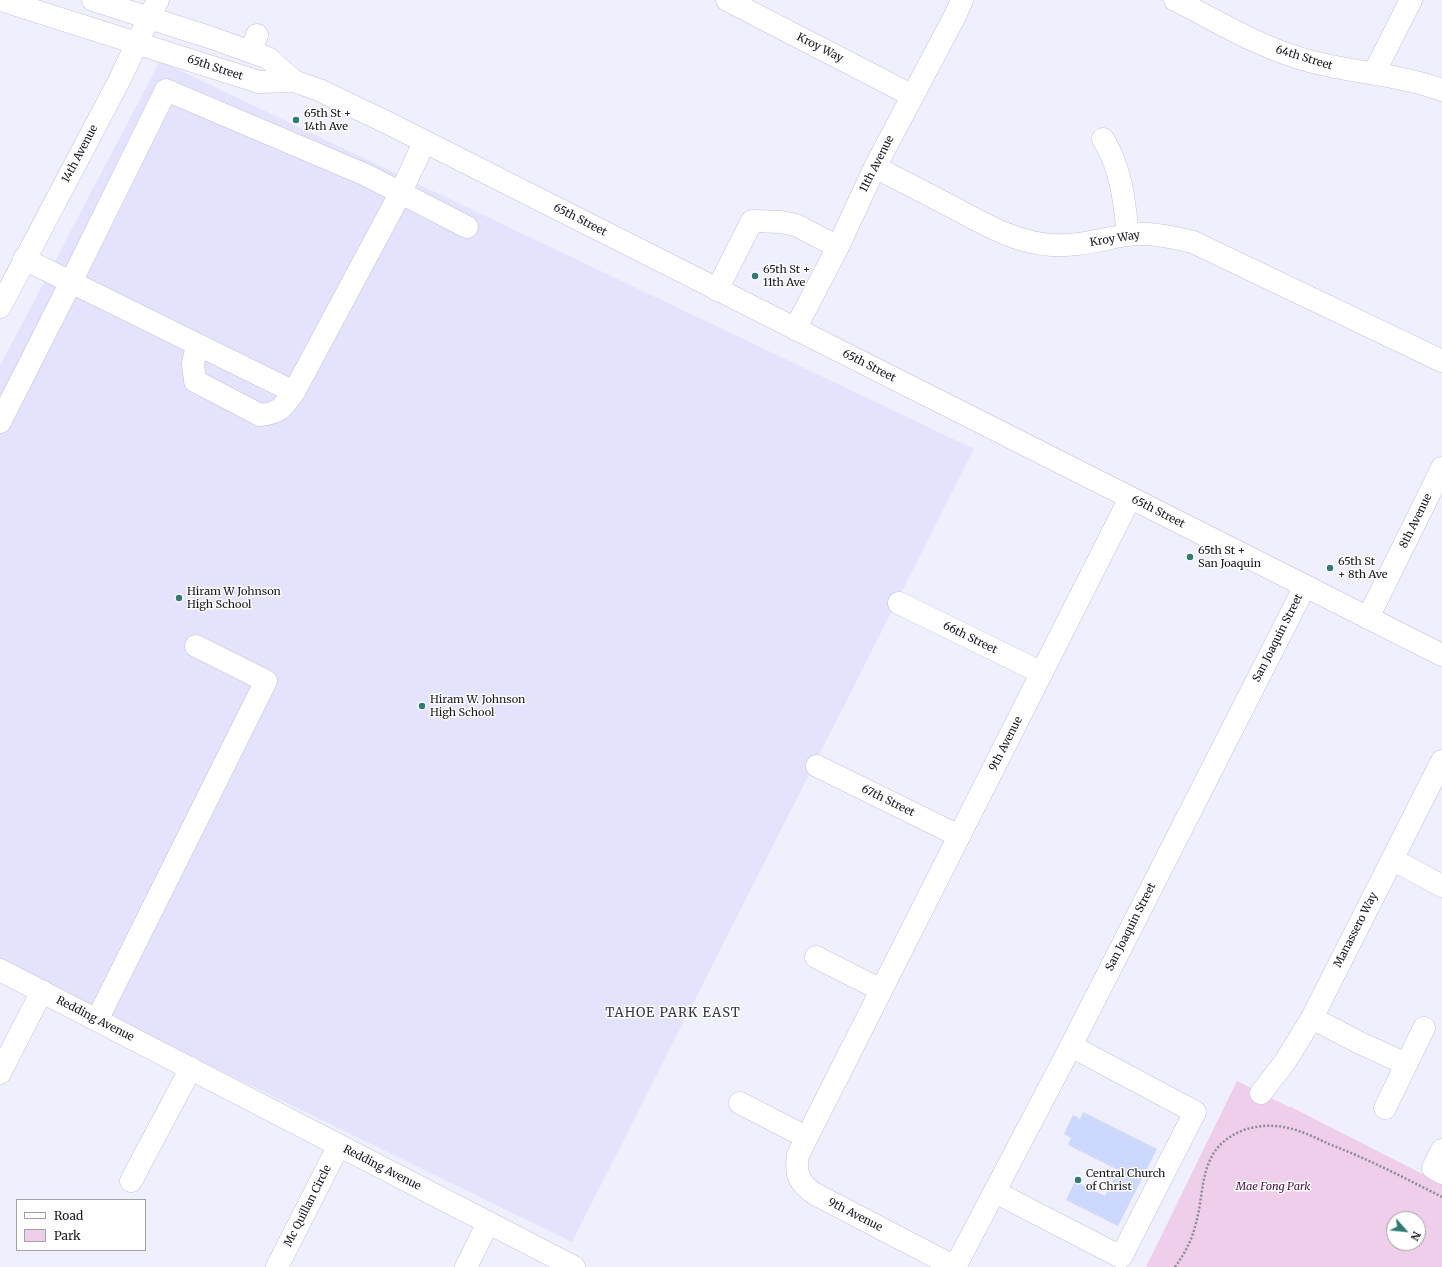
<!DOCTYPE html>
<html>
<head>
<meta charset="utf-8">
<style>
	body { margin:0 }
	#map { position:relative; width:1442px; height:1267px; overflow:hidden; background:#f0effe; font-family:Merriweather,serif }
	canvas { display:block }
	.legend { position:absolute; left:16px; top:1199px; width:130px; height:52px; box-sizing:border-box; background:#fefefe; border:1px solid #a2a2a5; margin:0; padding:5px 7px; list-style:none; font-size:12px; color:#18171f }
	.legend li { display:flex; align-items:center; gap:8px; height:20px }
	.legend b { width:20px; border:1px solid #a2a2a5 }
	.north { position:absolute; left:1386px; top:1211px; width:40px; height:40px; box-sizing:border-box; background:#fefefe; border:1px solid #a2a2a5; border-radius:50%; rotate:117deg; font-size:11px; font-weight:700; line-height:16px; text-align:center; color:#18171f }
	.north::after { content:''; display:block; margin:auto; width:14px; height:18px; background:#327a75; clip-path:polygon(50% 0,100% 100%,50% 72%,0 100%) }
</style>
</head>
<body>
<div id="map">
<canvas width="1442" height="1267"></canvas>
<ul class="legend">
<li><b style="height:5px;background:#fff"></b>Road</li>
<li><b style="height:11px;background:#eeceea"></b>Park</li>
</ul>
<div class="north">N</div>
</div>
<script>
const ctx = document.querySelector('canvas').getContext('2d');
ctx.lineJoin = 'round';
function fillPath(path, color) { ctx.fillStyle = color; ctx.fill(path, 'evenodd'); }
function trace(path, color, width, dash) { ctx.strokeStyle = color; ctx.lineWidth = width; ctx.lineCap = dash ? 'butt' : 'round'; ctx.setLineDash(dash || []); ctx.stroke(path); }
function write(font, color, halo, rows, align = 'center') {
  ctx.font = font + ' Merriweather,serif'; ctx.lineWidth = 3; ctx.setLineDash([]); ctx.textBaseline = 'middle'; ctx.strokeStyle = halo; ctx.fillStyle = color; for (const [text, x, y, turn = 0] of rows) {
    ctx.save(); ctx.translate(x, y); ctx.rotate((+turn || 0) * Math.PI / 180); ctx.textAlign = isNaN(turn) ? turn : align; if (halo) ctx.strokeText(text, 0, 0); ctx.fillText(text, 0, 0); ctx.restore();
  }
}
fillPath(new Path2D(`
	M 160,61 L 974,449 L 572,1242 L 0,963 L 0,366 Z`), '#e4e2fc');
fillPath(new Path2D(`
	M 1237,1081 L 1289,1107 L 1291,1107 L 1442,1184 L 1442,1267 L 1146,1267 ZM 1394,1219 L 1418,1219 L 1418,1243 L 1394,1243 Z`), '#eeceea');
fillPath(new Path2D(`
	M 1083,1112 L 1157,1149 L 1118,1226 L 1066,1200 L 1075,1181 L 1105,1196 L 1118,1170 L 1068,1145 L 1071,1138 L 1064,1134 L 1073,1115 L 1080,1119 Z`), '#ccd9fd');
const minor = new Path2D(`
	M 727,0 L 913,96
	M 1175,0 C 1215,20 1256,45 1299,58 C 1346,73 1396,73 1442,90
	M 149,18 L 158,0
	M 251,51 L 257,35
	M 1374,73 L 1411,0
	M 1103,139 C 1122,170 1124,200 1128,235
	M 875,167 C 902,181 929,195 956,209 C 986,225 1017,243 1052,245 C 1078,247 1102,239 1127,235 C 1150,232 1172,237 1193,242 L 1442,361
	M 24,259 L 294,392
	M 717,290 L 752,221 L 781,222 L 796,225 L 838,247
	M 795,329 L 838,247 L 875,167 L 956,14 L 962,0
	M 197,345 L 193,364 L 195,381 L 260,415 C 280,413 283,407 294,392 L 400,194 L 423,145
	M 0,422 L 71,282 L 166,90 L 366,175 L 467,227
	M 899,603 L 1042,673
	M 1368,618 L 1442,468
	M 817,766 L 959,836
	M 1392,859 L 1442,886
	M 816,957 L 881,990
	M 0,970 L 574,1267
	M 1312,1018 L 1360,1043 L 1406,1064
	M 97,1020 L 266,681 L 196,646
	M 0,1073 L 42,991
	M 1261,1093 L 1285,1062 L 1312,1018 L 1442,761
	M 740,1103 L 806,1137
	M 1385,1108 L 1424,1028
	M 1442,1150 L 1433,1168 L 1442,1173
	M 131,1181 L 191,1068
	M 995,1192 L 1121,1257 L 1195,1112 L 1071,1046
	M 277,1267 L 339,1145
	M 466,1267 L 488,1223
	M 955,1267 L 815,1194 C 799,1183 795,1175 798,1155 L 1130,498
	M 955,1267 L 1071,1046 L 1305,586`);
const major = new Path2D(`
	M 1,0 L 259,82 L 294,81
	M 93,0 L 209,37 L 268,58 L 294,81 L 319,90 L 386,122 L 1442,655
	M 0,307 L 119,81 L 149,18`);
trace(minor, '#c4c2da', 23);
trace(major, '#c4c2da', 23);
trace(new Path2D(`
	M 1175,1267 C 1185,1253 1192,1240 1196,1223 C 1202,1202 1201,1178 1211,1158 C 1222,1135 1250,1124 1275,1126 C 1294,1127 1312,1136 1329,1144 C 1368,1159 1405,1178 1442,1197`), '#8c8b97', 2.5, [2, 2]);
trace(minor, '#fff', 22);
trace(major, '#fff', 22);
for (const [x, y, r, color] of [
	[296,120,4,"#327a75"],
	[755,276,4,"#327a75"],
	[1190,557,4,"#327a75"],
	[1330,568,4,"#327a75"],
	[179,598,4,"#327a75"],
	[422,706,4,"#327a75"],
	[1078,1180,4,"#327a75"]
]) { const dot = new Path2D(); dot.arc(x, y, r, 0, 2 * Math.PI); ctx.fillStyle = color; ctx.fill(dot); trace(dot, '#fefefe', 1.5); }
write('11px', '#18171f', '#fefefe', [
	["Kroy Way",820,48,27],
	["64th Street",1304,58,17],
	["65th Street",215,68,18],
	["14th Avenue",80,154,-62],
	["11th Avenue",877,164,-63],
	["65th Street",580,220,27],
	["Kroy Way",1115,239,-9],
	["65th Street",869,366,27],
	["65th Street",1158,512,27],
	["8th Avenue",1416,521,-64],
	["66th Street",970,638,26],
	["San Joaquin Street",1278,638,-63],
	["9th Avenue",1006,744,-63],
	["67th Street",888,801,26],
	["San Joaquin Street",1131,927,-63],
	["Manassero Way",1356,930,-63],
	["Redding Avenue",95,1019,27],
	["Redding Avenue",382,1168,27],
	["Mc Quillan Circle",308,1206,-63],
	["9th Avenue",855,1215,27]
]);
write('11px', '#18171f', '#fefefe', [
	["65th St +",304,114],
	["14th Ave",304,127],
	["65th St +",763,270],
	["11th Ave",763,283],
	["65th St +",1198,551],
	["San Joaquin",1198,564],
	["65th St",1338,562],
	["+ 8th Ave",1338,575],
	["Hiram W Johnson",187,592],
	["High School",187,605],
	["Hiram W. Johnson",430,700],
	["High School",430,713],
	["Central Church",1086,1174],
	["of Christ",1086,1187]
], 'left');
write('italic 11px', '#4a0d47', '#fefefe', [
	["Mae Fong Park",1273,1187]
]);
ctx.letterSpacing = '1px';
write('13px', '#39364a', '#fefefe', [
	["TAHOE PARK EAST",673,1013]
]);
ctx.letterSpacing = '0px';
</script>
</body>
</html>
